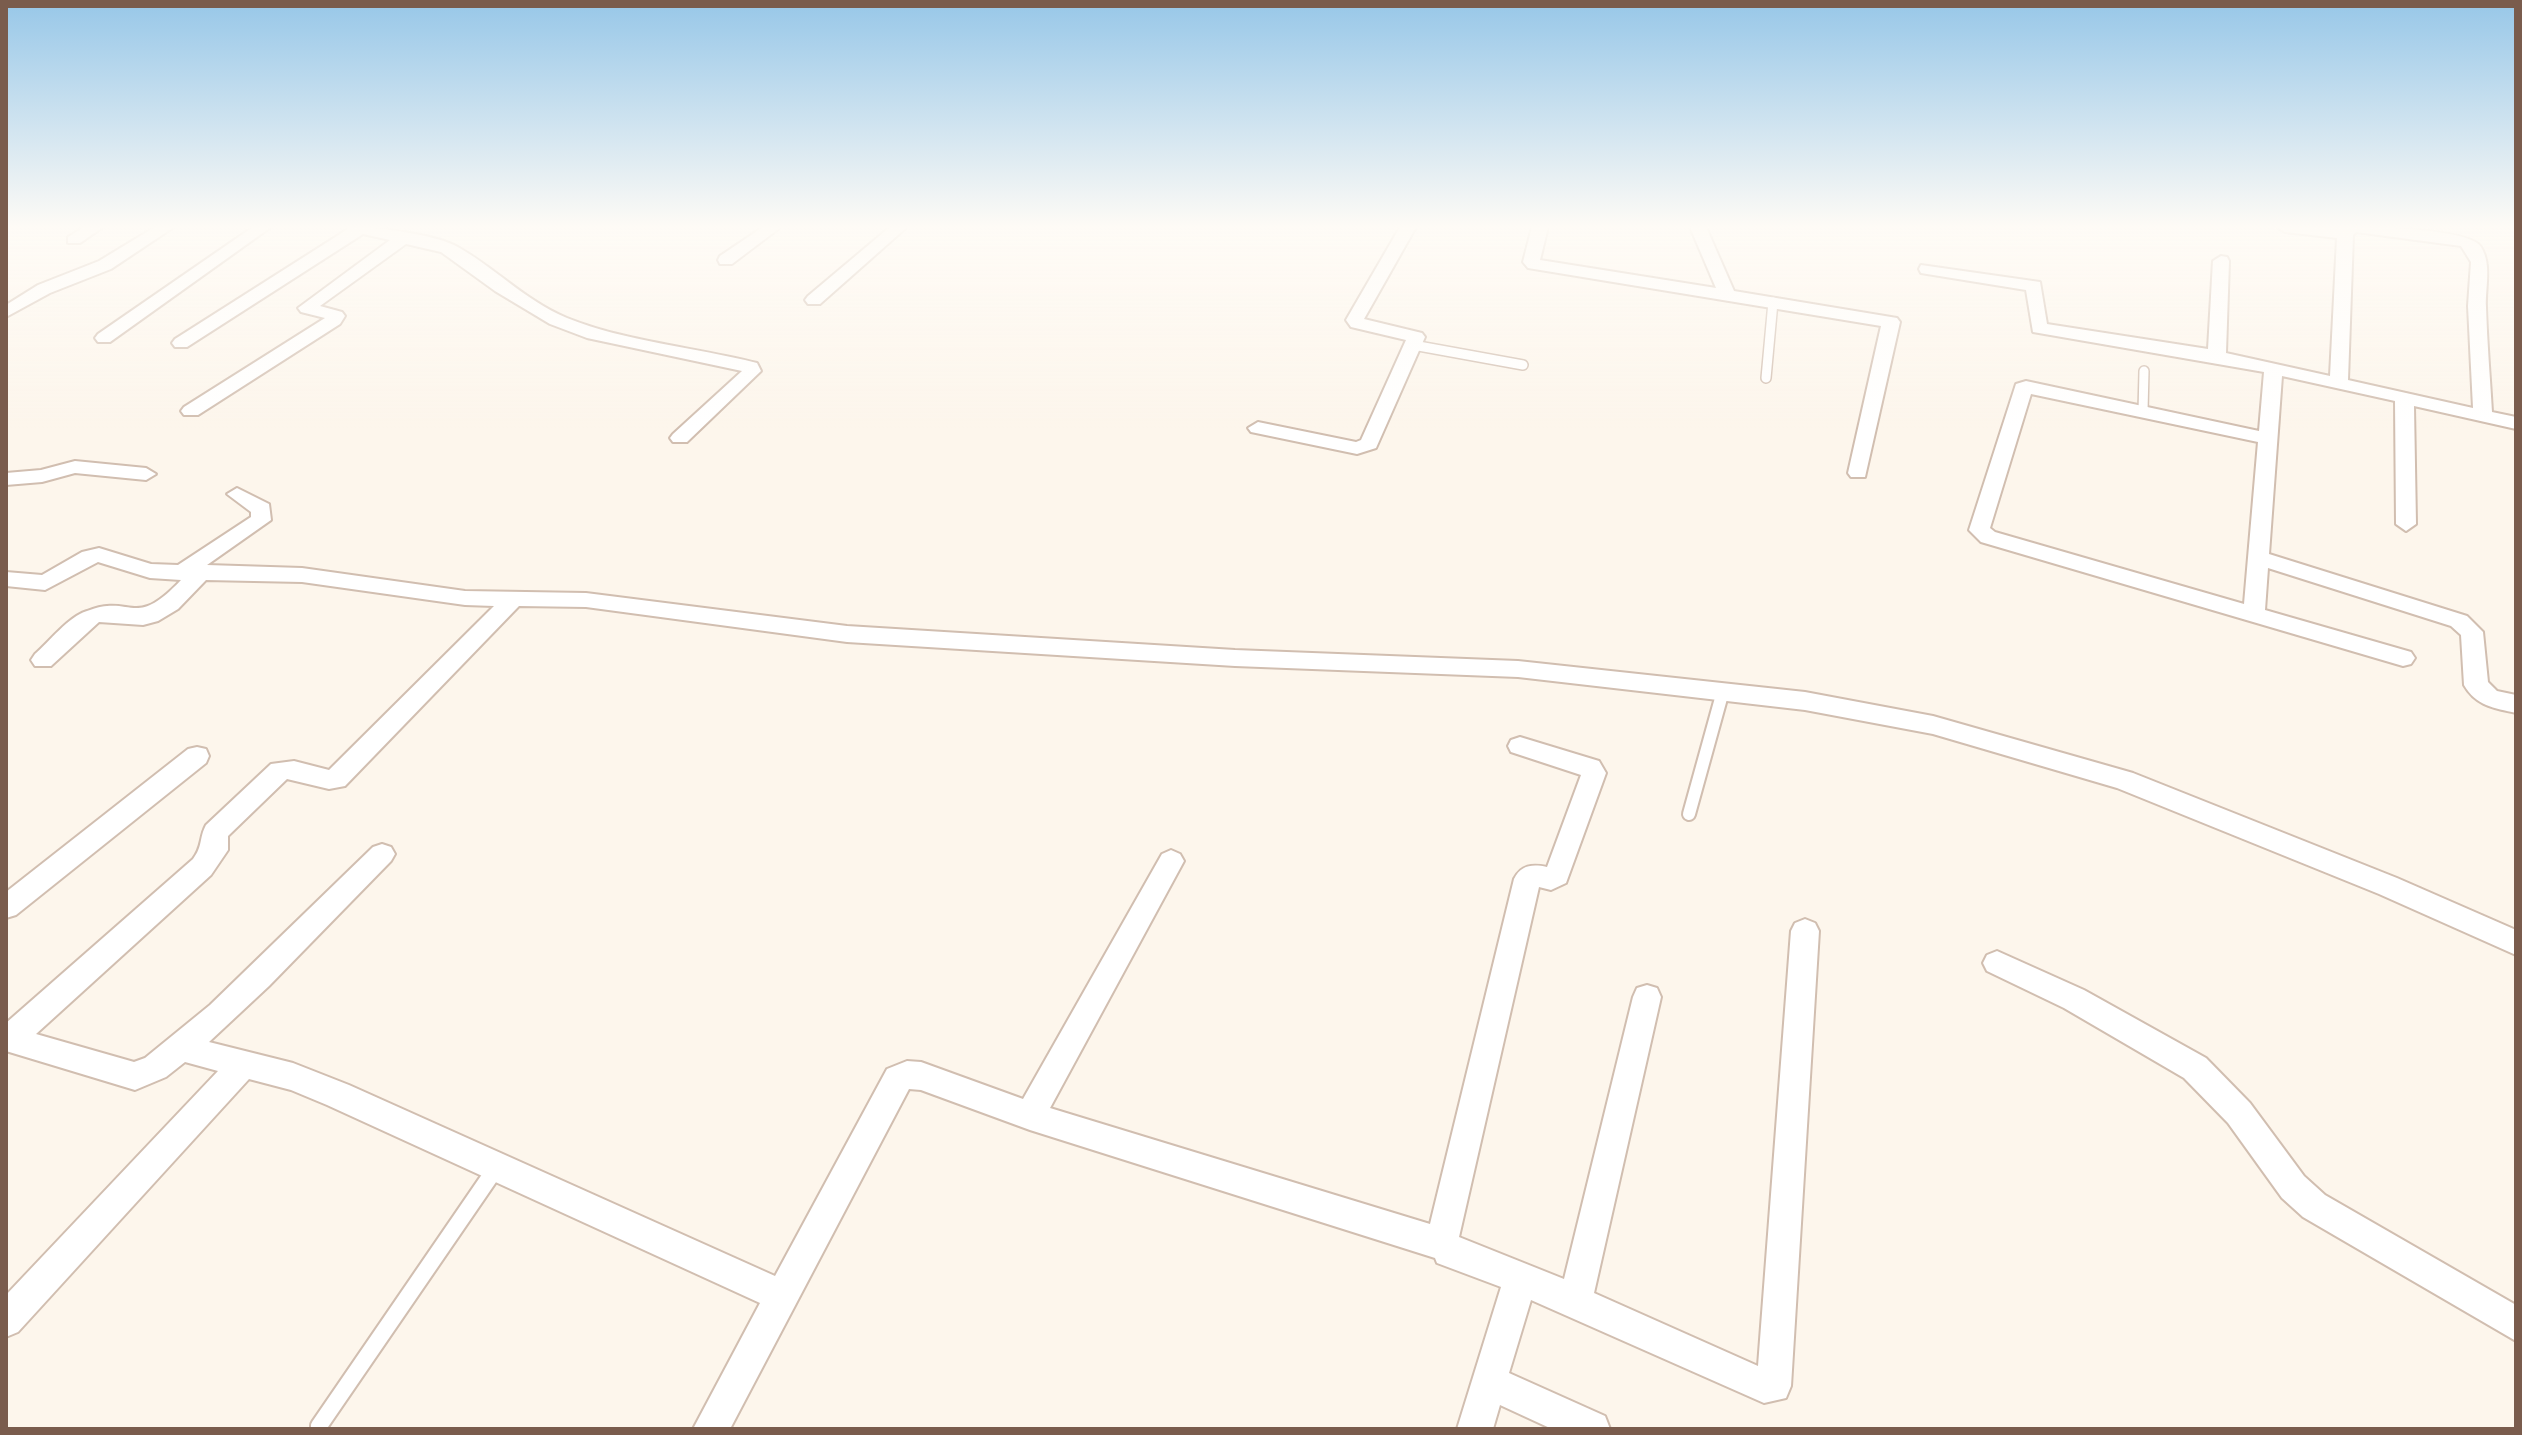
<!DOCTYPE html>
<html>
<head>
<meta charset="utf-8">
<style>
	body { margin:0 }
	#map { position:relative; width:2522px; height:1435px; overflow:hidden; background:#fdf6ec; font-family:Commissioner,sans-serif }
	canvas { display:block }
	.frame { position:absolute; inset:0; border:8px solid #7a5c4d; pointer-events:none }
</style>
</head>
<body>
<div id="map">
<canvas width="2522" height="1435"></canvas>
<div class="frame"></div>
</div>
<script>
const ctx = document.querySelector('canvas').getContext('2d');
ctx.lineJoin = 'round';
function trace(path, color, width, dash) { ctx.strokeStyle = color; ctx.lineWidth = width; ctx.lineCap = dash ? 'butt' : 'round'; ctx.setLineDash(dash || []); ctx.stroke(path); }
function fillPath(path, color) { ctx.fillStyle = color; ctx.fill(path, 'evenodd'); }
const serviceFar2 = new Path2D(`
	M 1413,345 L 1523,365
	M 1766,378 L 1773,302
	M 2143,411 L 2144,371`);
const serviceFar1 = new Path2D(`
	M 1689,814 L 1723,691`);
const service = new Path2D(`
	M 319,1426 L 496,1168`);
const minor = new Path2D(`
	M 84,227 L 103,227 L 80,243 L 68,243 L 68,237 Z
	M 155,227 L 174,227 L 111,269 L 50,293 L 6,317 L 6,305 L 38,285 L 99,261 Z
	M 253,227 L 271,227 L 110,342 L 98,342 L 95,338 L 98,334 Z
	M 347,227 C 373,226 431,234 454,245 C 491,264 525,301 567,318 C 627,342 694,347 757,363 L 761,371 L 687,442 L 673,442 L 670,438 L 673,434 L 742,371 L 587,338 L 550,324 L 495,291 L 441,252 L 406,244 L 320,306 L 342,312 L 345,316 L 340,324 L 198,415 L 184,415 L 181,411 L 184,407 L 325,318 L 301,312 L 298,308 L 390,240 L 363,234 L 187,347 L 175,347 L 172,343 L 175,339 L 348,229 Z
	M 763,227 L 781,227 L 732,264 L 720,264 L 718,260 L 720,256 Z
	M 890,227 L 907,227 L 820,304 L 808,304 L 805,300 L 808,296 Z
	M 1400,227 L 1416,227 L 1364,319 L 1422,333 L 1425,337 L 1376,448 L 1357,454 L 1251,432 L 1248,428 L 1258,422 L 1356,442 L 1361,440 L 1406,340 L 1351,327 L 1346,320 Z
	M 1532,227 L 1548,227 L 1540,260 L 1716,288 L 1690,227 L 1706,227 L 1734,291 L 1897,318 L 1900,322 L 1865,477 L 1851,477 L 1848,473 L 1881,326 L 1528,268 L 1523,262 Z
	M 2277,227 C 2307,226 2467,223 2481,247 C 2492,265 2485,288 2486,307 C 2487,342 2490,377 2492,412 L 2516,417 L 2516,429 L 2414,406 L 2416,524 L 2406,531 L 2396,524 L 2395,401 L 2282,376 L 2269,554 L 2467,616 L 2483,632 L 2488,682 L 2497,691 L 2516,695 L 2516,713 C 2494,708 2476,706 2464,685 L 2461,635 L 2451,626 L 2268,568 L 2265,610 L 2411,652 L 2415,658 L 2411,664 L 2403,666 L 1981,542 L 1969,530 L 2016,384 L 2026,381 L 2259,431 L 2264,372 L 2033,332 L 2026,290 L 1927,274 L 1921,273 L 1919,269 L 1921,265 L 2040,282 L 2047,324 L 2208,349 L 2213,261 L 2221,256 L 2227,257 L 2229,261 L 2226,353 L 2330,376 L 2337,238 L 2285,232 ZM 2356,232 L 2461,246 L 2471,262 L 2468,306 L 2473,408 L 2348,380 L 2353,235 ZM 2031,394 L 2258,442 L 2244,604 L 1995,532 L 1990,528 Z
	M 75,461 L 146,468 L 156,474 L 146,480 L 75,473 L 42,482 L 6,485 L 6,473 L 41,470 Z
	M 237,488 L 269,504 L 271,520 L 207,565 L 302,568 L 465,591 L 586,593 L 847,626 L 1235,650 L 1518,661 L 1805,692 L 1933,716 L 2133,773 L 2397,878 L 2516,930 L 2516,955 L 2379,894 L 2117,788 L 1933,734 L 1805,710 L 1518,677 L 1235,666 L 847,642 L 586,607 L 519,606 L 345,786 L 329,789 L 287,779 L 228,836 L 228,850 L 211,875 L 36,1034 L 134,1062 L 145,1058 L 210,1005 L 373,847 L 382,844 L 391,847 L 395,854 L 391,861 L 269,986 L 209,1042 L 293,1063 L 349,1085 L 775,1276 L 887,1069 L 907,1061 L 921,1062 L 1023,1099 L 1162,854 L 1171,850 L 1180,854 L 1184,861 L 1050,1108 L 1430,1224 L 1514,879 C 1521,865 1532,864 1547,867 L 1581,775 L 1511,752 L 1508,746 L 1511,740 L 1520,737 L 1599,761 L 1606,773 L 1566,883 L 1551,890 L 1539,887 L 1459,1237 L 1564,1279 L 1633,997 L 1637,988 L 1647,985 L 1657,988 L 1661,997 L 1594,1293 L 1758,1366 L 1791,931 L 1795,923 L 1805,919 L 1815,923 L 1819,931 L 1791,1386 L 1786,1398 L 1764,1403 L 1531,1300 L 1509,1373 L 1605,1416 L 1610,1429 L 1552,1429 L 1500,1405 L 1493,1429 L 1457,1429 L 1501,1287 L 1437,1263 L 1435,1258 L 1030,1130 L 921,1090 L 909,1089 L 730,1429 L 693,1429 L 760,1303 L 327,1105 L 291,1090 L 249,1079 L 18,1332 L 6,1337 L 6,1295 L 218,1071 L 185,1062 L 166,1077 L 135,1090 L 6,1051 L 6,1023 L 193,859 C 203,846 199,838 206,825 L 271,764 L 294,761 L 329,770 L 494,606 L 465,605 L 302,582 L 206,580 L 178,609 L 158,621 L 143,625 L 99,622 L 51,666 L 35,666 L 31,660 L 35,654 C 50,641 68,617 87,611 C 133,593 133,631 181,580 L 150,578 L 98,562 L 45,590 L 6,586 L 6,572 L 42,575 L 82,552 L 99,548 L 151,564 L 178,565 L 251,517 L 251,512 L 227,494 Z
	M 197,747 L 206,749 L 209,756 L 206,763 L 16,915 L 6,918 L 6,892 L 188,749 Z
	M 1997,951 L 2084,990 L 2206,1058 L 2250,1103 L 2304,1176 L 2325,1195 L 2516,1305 L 2516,1341 L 2303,1217 L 2282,1198 L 2228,1123 L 2184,1078 L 2064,1008 L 1987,971 L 1983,963 L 1987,955 Z`);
trace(serviceFar2, '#d1beb0', 12);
trace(serviceFar1, '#d1beb0', 16);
trace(service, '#d1beb0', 20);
trace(minor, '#d1beb0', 4);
trace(serviceFar2, '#fff', 9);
trace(serviceFar1, '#fff', 12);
trace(service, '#fff', 16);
fillPath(minor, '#fff');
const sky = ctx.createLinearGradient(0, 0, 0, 428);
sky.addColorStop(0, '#97c7e8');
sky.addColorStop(0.53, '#fefbf6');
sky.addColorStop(1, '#fefbf600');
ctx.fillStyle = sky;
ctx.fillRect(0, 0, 2522, 428);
</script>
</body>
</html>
